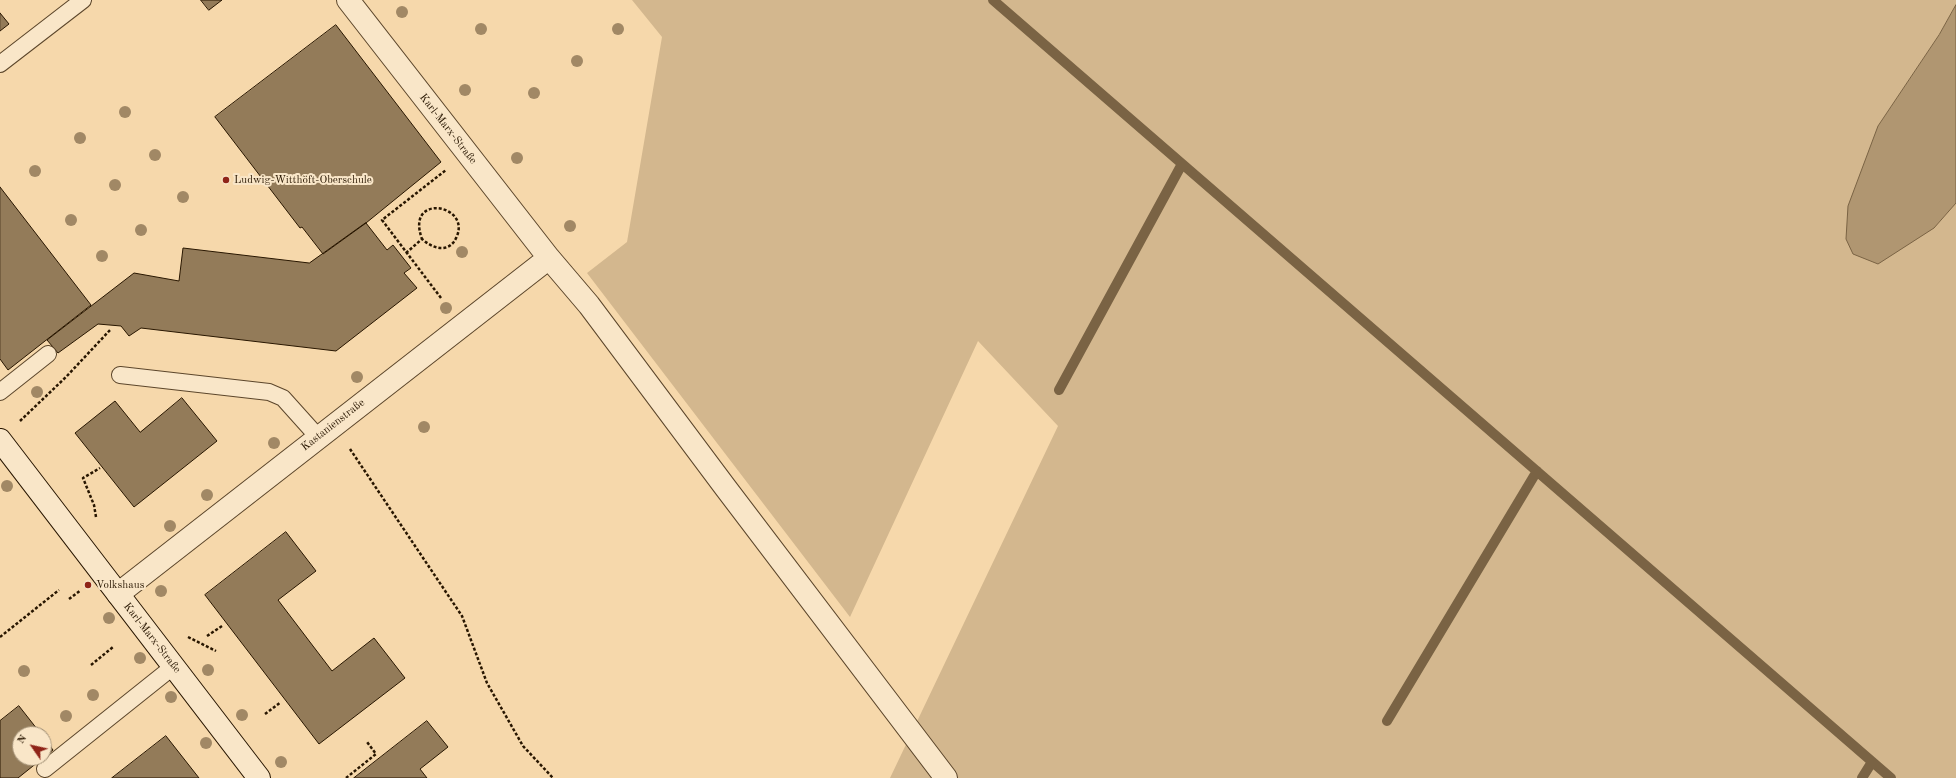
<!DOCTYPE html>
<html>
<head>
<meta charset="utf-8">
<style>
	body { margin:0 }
	#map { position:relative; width:1956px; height:778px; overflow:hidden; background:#f6d8ab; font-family:"Old Standard TT",serif }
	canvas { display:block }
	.north { position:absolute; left:12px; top:726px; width:40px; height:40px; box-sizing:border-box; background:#f9e6c8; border:1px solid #a59378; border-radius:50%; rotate:304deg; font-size:11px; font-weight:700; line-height:16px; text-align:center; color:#281600 }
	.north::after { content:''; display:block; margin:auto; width:14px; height:18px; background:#8f2418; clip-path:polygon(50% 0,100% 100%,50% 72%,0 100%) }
</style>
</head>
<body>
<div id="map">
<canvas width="1956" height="778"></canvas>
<div class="north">N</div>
</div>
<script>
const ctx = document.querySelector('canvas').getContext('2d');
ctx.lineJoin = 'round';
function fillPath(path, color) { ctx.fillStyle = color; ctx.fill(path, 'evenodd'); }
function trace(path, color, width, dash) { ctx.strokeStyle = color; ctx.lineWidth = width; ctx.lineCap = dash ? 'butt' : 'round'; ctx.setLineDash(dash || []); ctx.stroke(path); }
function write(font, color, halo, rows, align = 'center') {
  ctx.font = font + ' "Old Standard TT",serif'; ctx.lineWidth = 4; ctx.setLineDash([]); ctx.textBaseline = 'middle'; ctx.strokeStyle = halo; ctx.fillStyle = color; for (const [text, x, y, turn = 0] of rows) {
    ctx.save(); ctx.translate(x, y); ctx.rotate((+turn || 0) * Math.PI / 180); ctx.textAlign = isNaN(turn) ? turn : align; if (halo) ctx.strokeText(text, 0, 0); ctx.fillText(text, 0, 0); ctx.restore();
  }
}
fillPath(new Path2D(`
	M 632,0 L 1956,0 L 1956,5 L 1939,35 L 1878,126 L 1934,228 L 1956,203 L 1956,778 L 890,778 L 1058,426 L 978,341 L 850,617 L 587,273 L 627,242 L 662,37 Z`), '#d3b78e');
const water = new Path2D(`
	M 1956,5 L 1956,203 L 1934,228 L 1878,264 L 1853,254 L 1846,239 L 1848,206 L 1878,126 L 1939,35 Z`);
fillPath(water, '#b09671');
trace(water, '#7a6344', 1);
trace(new Path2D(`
	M 993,0 L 1891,778
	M 1059,390 L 1182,164
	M 1387,721 L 1537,471
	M 1862,778 L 1872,762`), '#7a6344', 10);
const building = new Path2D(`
	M 201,0 L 222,0 L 209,10 Z
	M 0,13 L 9,24 L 0,31 Z
	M 336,25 L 441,162 L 366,223 L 323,254 L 302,227 L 300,228 L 215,117 Z
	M 0,187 L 91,305 L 8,370 L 0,359 Z
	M 366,223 L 387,250 L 393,245 L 411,268 L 404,273 L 417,288 L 336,351 L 141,328 L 129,336 L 121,326 L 98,324 L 58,353 L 47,340 L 134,273 L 179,281 L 183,248 L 309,263 Z
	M 182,398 L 217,441 L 134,507 L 75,433 L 115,401 L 140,432 Z
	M 286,532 L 316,571 L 278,600 L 332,671 L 374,638 L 405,678 L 319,744 L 205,595 Z
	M 19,706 L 41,734 L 20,734 L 20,758 L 43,758 L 18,778 L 0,778 L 0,721 Z
	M 427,721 L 448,747 L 420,769 L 427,778 L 354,778 Z
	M 166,736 L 199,778 L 112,778 Z
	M 44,738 L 53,750 L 44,757 Z`);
fillPath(building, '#937b59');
trace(building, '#281600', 1);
const service = new Path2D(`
	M 0,64 L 83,0
	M 120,375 L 269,392 L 283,398 L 318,437
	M 0,392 L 48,354
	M 45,769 L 174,666`);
const minor = new Path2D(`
	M 348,0 L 549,258 L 589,305 L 725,487 L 946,778
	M 118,594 L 549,258`);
const secondary = new Path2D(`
	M 0,440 L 259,778`);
trace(service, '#5c462b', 18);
trace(minor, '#5c462b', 24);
trace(secondary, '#281600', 24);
trace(new Path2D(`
	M 406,253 L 422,239 C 433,249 450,254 457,236 C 470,204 405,193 422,239
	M 441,298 L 382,220 L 446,170
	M 20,421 L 66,377 L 111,329
	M 350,449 L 462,616 L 487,683 L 523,746 L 553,778
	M 96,517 L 94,505 L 83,478 L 100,468
	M 69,599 L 81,590
	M 207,636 L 222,626
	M 0,637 L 59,590
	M 188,637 L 216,651
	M 91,665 L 113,647
	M 265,714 L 281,702
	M 346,778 L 376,754 L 367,742`), '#281600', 2.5, [3, 2]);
trace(service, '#f9e6c8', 16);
trace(minor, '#f9e6c8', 22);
trace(secondary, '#f9e6c8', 22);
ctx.fillStyle = '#a18865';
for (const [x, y] of [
	[402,12],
	[481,29],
	[618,29],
	[577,61],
	[465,90],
	[534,93],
	[125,112],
	[80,138],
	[155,155],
	[517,158],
	[35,171],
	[115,185],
	[183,197],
	[71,220],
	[570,226],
	[141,230],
	[462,252],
	[102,256],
	[446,308],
	[357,377],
	[37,392],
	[424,427],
	[274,443],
	[7,486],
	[207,495],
	[170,526],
	[161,591],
	[109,618],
	[140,658],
	[208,670],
	[24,671],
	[93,695],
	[171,697],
	[242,715],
	[66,716],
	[206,743],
	[281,762]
]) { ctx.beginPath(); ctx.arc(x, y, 6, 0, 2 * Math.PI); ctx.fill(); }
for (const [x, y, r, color] of [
	[226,180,4,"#8f2418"],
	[88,585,4,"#8f2418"]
]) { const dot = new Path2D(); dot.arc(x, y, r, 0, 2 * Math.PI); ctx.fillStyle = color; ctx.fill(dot); trace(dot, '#f9e6c8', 1.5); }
write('11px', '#281600', '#f9e6c8', [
	["Karl-Marx-Straße",448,129,52],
	["Kastanienstraße",333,425,-38],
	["Karl-Marx-Straße",152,638,52]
]);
write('11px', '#281600', '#f9e6c8', [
	["Ludwig-Witthöft-Oberschule",234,180],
	["Volkshaus",96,585]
], 'left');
</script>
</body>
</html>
